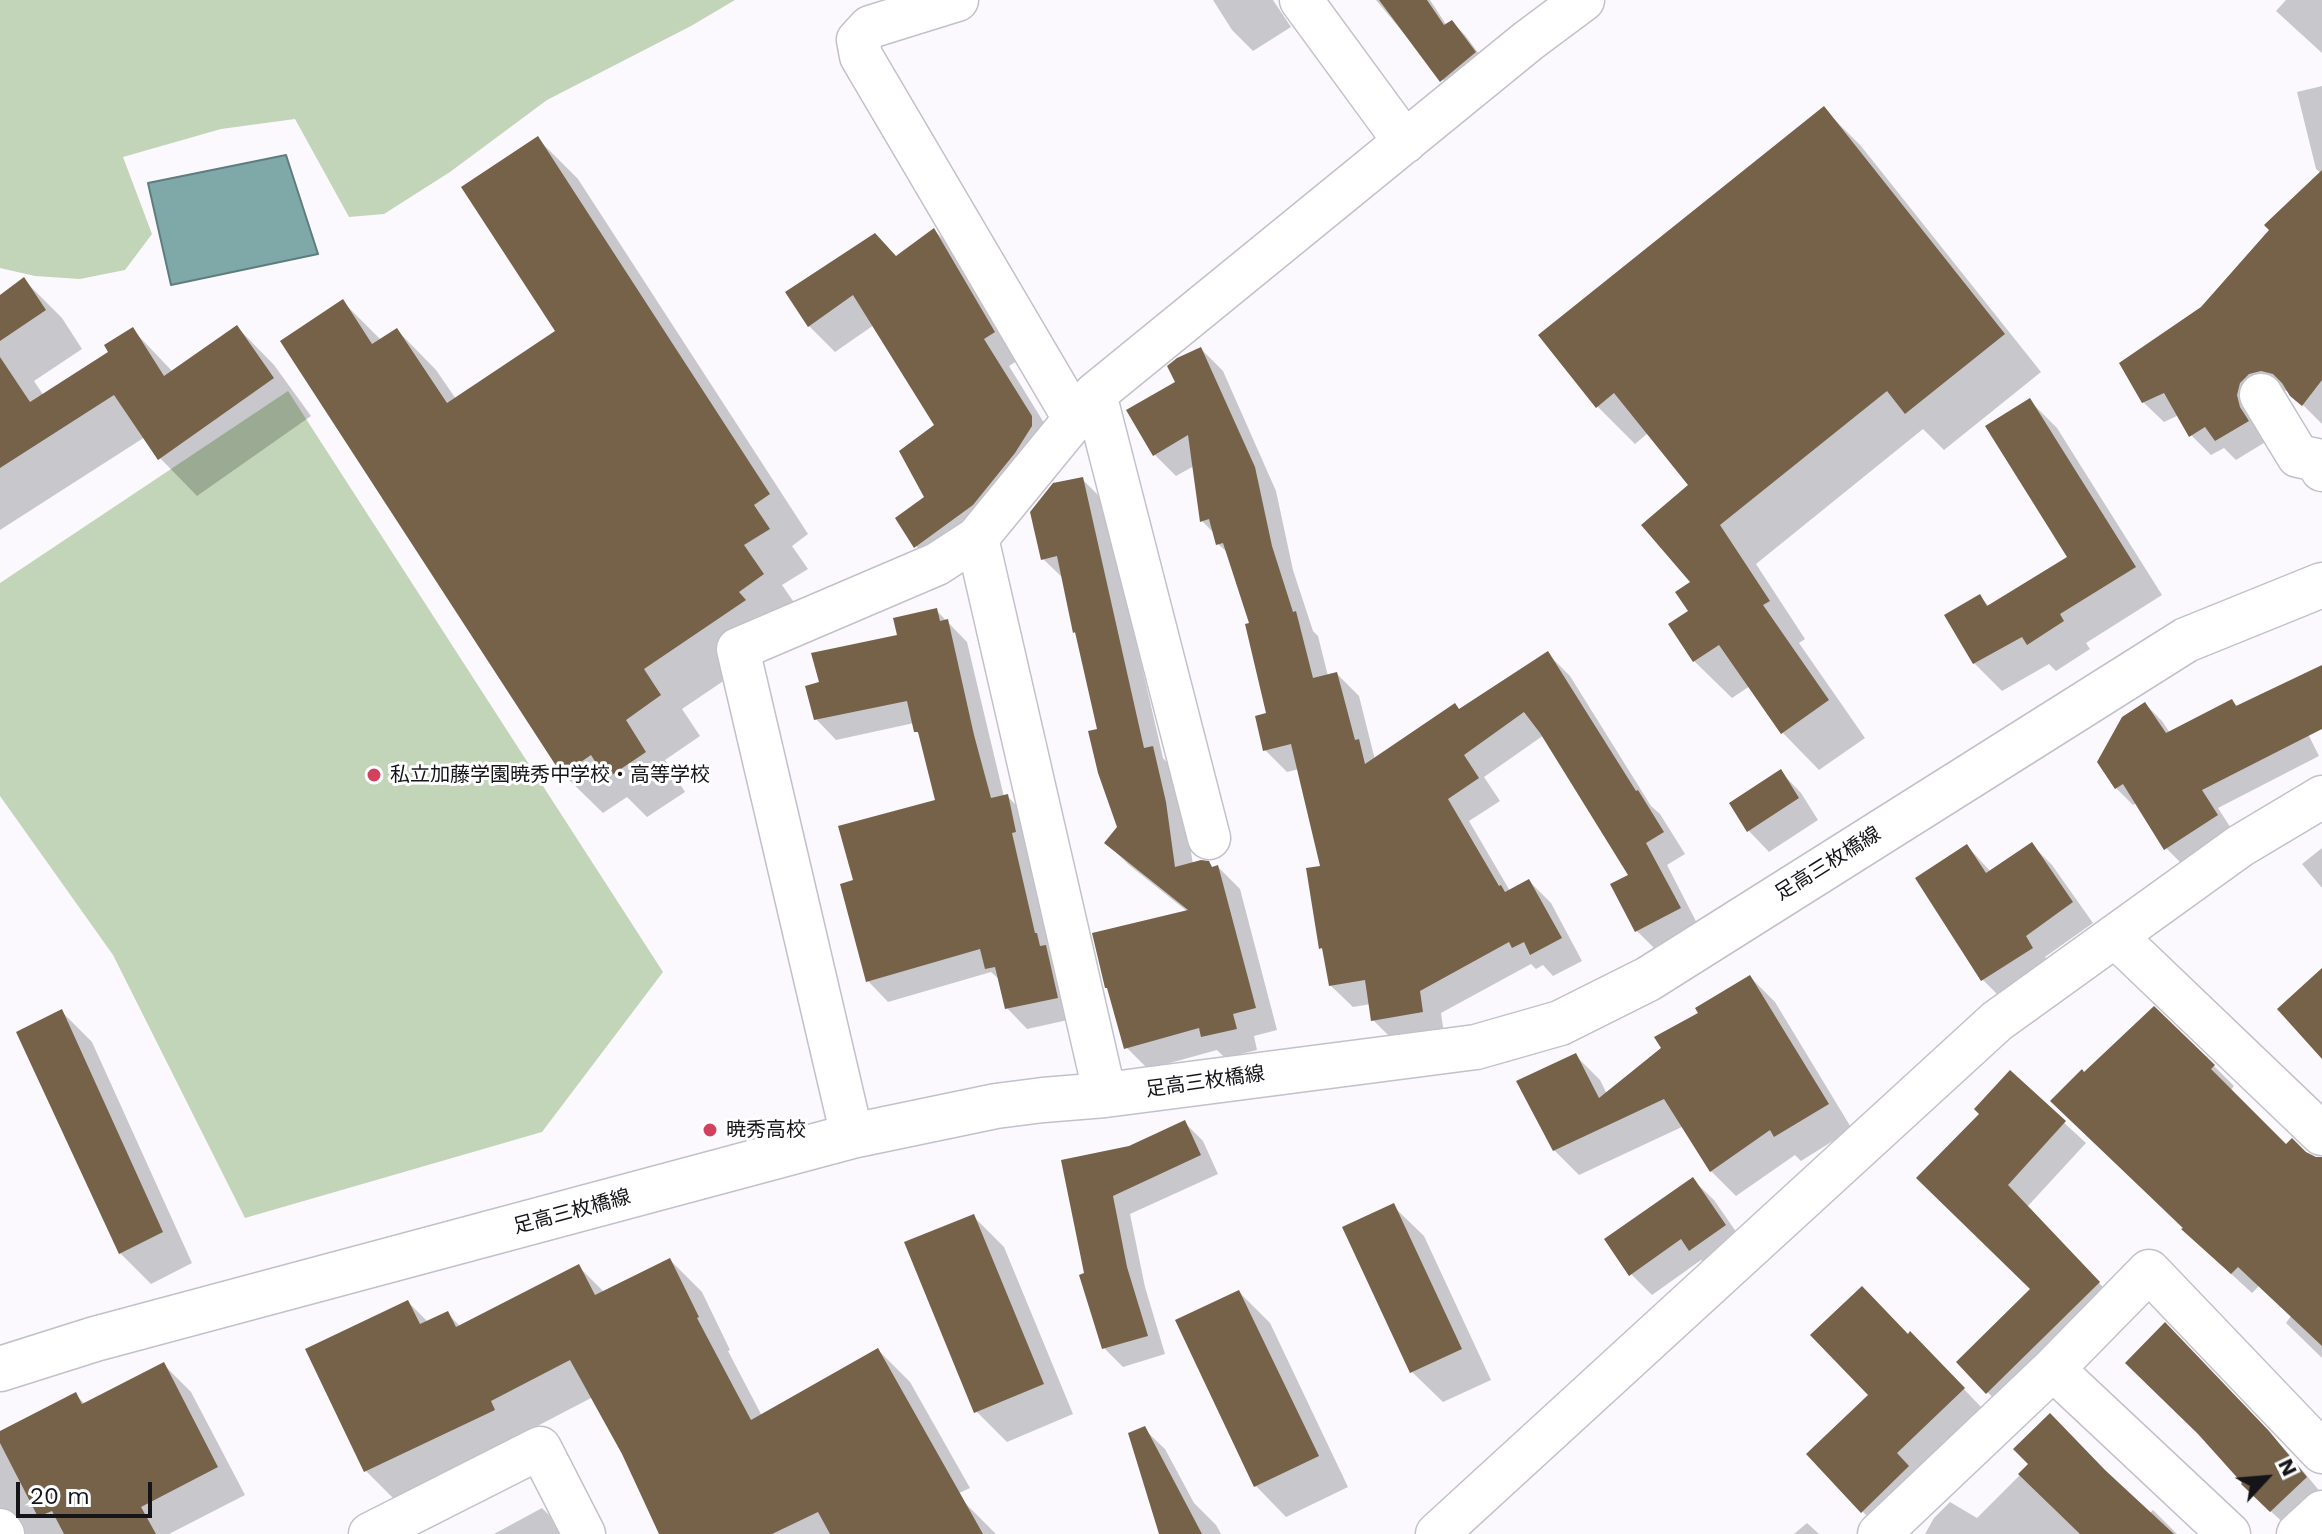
<!DOCTYPE html>
<html>
<head>
<meta charset="utf-8">
<style>
	body { margin:0 }
	#map { position:relative; width:2322px; height:1534px; overflow:hidden; background:#fbf9fe; font-family:"Work Sans",sans-serif }
	canvas { display:block }
	.north { position:absolute; left:2226px; top:1438px; width:80px; height:80px; -webkit-text-stroke:6px #fff; paint-order:stroke; rotate:64deg; font-size:22px; font-weight:700; line-height:32px; text-align:center; color:#151418 }
	.north::after { content:''; display:block; margin:auto; width:28px; height:36px; background:#151418; clip-path:polygon(50% 0,100% 100%,50% 72%,0 100%) }
	.scale { position:absolute; left:16px; top:1482px; width:136px; height:36px; box-sizing:border-box; border:4px solid #151418; border-top:0; padding-left:10px; font-size:24px; line-height:28px; white-space:nowrap; color:#151418; -webkit-text-stroke:6px #fff; paint-order:stroke }
</style>
</head>
<body>
<div id="map">
<canvas width="2322" height="1534"></canvas>
<div class="north">N</div>
<div class="scale">20 m</div>
</div>
<script>
const ctx = document.querySelector('canvas').getContext('2d');
ctx.lineJoin = 'round';
function fillPath(path, color) { ctx.fillStyle = color; ctx.fill(path, 'evenodd'); }
function trace(path, color, width, dash) { ctx.strokeStyle = color; ctx.lineWidth = width; ctx.lineCap = dash ? 'butt' : 'round'; ctx.setLineDash(dash || []); ctx.stroke(path); }
function write(font, color, halo, rows, align = 'center') {
  ctx.font = font + ' "Work Sans","Noto Sans JP",sans-serif'; ctx.lineWidth = 6; ctx.setLineDash([]); ctx.textBaseline = 'middle'; ctx.strokeStyle = halo; ctx.fillStyle = color; for (const [text, x, y, turn = 0] of rows) {
    ctx.save(); ctx.translate(x, y); ctx.rotate((+turn || 0) * Math.PI / 180); ctx.textAlign = isNaN(turn) ? turn : align; if (halo) ctx.strokeText(text, 0, 0); ctx.fillText(text, 0, 0); ctx.restore();
  }
}
fillPath(new Path2D(`
	M 0,0 L 735,0 L 691,26 L 547,100 L 450,172 L 384,214 L 349,217 L 295,119 L 221,129 L 123,157 L 152,234 L 125,270 L 80,279 L 35,276 L 0,268 Z
	M 288,391 L 663,972 L 542,1132 L 245,1218 L 113,955 L 0,796 L 0,583 Z`), '#c2d5b8');
const water = new Path2D(`
	M 286,155 L 318,254 L 171,285 L 148,183 Z`);
fillPath(water, '#7fa9a9');
trace(water, '#5f7c7e', 2);
fillPath(new Path2D(`
	M 1213,0 L 1273,0 L 1291,27 L 1253,51 L 1232,30 Z
	M 1376,0 L 1430,0 L 1447,26 L 1452,22 L 1465,35 L 1488,66 L 1454,93 Z
	M 2286,0 L 2322,0 L 2322,53 L 2276,11 Z
	M 2322,86 L 2322,174 L 2316,169 L 2297,92 Z
	M 1824,109 L 1861,146 L 2041,372 L 1944,450 L 1923,429 L 1756,564 L 1805,639 L 1799,643 L 1865,738 L 1819,770 L 1782,732 L 1750,686 L 1732,698 L 1694,661 L 1690,611 L 1693,582 L 1690,485 L 1648,433 L 1635,444 L 1597,406 Z
	M 538,139 L 578,179 L 808,534 L 792,546 L 808,569 L 782,585 L 802,614 L 784,640 L 682,709 L 700,736 L 665,760 L 685,792 L 647,817 L 627,797 L 603,813 L 563,774 L 343,302 L 381,340 L 397,330 L 436,370 L 456,399 L 558,332 Z
	M 2322,199 L 2322,424 L 2290,392 L 2283,390 L 2267,441 L 2236,460 L 2224,448 L 2211,455 L 2191,435 L 2179,415 L 2164,422 L 2143,402 L 2202,308 Z
	M 934,230 L 960,256 L 1020,359 L 1009,366 L 1057,444 L 942,572 L 916,546 L 926,498 L 936,425 L 874,325 L 835,352 L 809,326 L 788,292 L 897,258 Z
	M 24,280 L 62,318 L 82,349 L 34,381 L 44,396 L 111,353 L 132,329 L 173,372 L 237,327 L 274,365 L 311,416 L 197,496 L 160,458 L 145,437 L 0,530 L 0,297 Z
	M 1201,349 L 1223,371 L 1276,491 L 1293,570 L 1313,631 L 1318,636 L 1328,676 L 1337,674 L 1359,696 L 1375,760 L 1460,711 L 1548,654 L 1570,676 L 1651,806 L 1660,814 L 1685,854 L 1667,865 L 1701,931 L 1659,953 L 1637,931 L 1631,876 L 1544,735 L 1484,777 L 1500,801 L 1469,821 L 1510,891 L 1529,881 L 1551,903 L 1582,961 L 1553,976 L 1543,965 L 1536,969 L 1531,964 L 1441,1013 L 1444,1034 L 1395,1042 L 1373,1020 L 1371,1004 L 1353,1007 L 1330,985 L 1325,951 L 1321,948 L 1323,867 L 1299,769 L 1287,772 L 1265,750 L 1268,715 L 1252,625 L 1229,554 L 1218,544 L 1216,535 L 1202,521 L 1194,466 L 1176,476 L 1154,454 L 1178,383 Z
	M 2029,400 L 2057,428 L 2162,595 L 2086,643 L 2090,649 L 2056,671 L 2049,664 L 2002,691 L 1974,663 L 1980,597 L 1990,607 L 2070,558 Z
	M 1082,479 L 1104,501 L 1163,758 L 1174,770 L 1187,825 L 1193,865 L 1213,868 L 1218,867 L 1240,889 L 1277,1030 L 1254,1036 L 1257,1050 L 1225,1058 L 1217,1050 L 1148,1069 L 1126,1047 L 1188,912 L 1129,865 L 1107,843 L 1120,827 L 1078,635 L 1074,632 L 1064,579 L 1043,559 Z
	M 936,610 L 967,642 L 1004,797 L 1007,796 L 1027,816 L 1077,1018 L 1027,1029 L 1007,1008 L 1001,981 L 991,972 L 888,1002 L 868,981 L 856,881 L 937,801 L 921,736 L 916,731 L 914,723 L 836,740 L 816,719 L 821,684 L 900,636 Z
	M 2232,701 L 2239,708 L 2294,706 L 2319,756 L 2218,808 L 2234,833 L 2183,865 L 2166,848 L 2137,803 L 2133,805 L 2116,788 L 2145,704 L 2162,721 L 2170,733 Z
	M 1781,772 L 1801,793 L 1818,820 L 1769,852 L 1749,831 L 1732,804 Z
	M 2032,845 L 2052,865 L 2093,923 L 2045,957 L 2052,969 L 2003,1000 L 1982,979 L 1967,846 L 1991,872 Z
	M 2322,848 L 2322,888 L 2302,864 Z
	M 1750,977 L 1775,1002 L 1852,1129 L 1801,1161 L 1795,1155 L 1736,1196 L 1711,1171 L 1684,1126 L 1579,1175 L 1554,1150 L 1575,1055 L 1600,1080 L 1607,1094 L 1701,1014 Z
	M 61,1011 L 92,1042 L 192,1263 L 151,1284 L 120,1253 Z
	M 2214,1066 L 2234,1086 L 2230,1091 L 2286,1146 L 2315,1159 L 2322,1159 L 2322,1358 L 2286,1323 L 2291,1316 L 2259,1286 L 2252,1293 L 2204,1249 L 2073,1121 Z
	M 2010,1073 L 2086,1143 L 2027,1207 L 2119,1304 L 2008,1413 L 1958,1362 L 2033,1290 L 1982,1114 Z
	M 1185,1123 L 1203,1141 L 1218,1174 L 1130,1214 L 1145,1287 L 1165,1354 L 1123,1367 L 1104,1348 L 1082,1276 L 1087,1275 L 1063,1161 L 1130,1148 Z
	M 1693,1180 L 1714,1200 L 1746,1246 L 1711,1270 L 1701,1260 L 1652,1295 L 1631,1274 Z
	M 1393,1206 L 1424,1236 L 1491,1380 L 1443,1402 L 1412,1372 Z
	M 973,1216 L 1004,1247 L 1073,1414 L 1007,1442 L 976,1411 Z
	M 670,1260 L 702,1292 L 730,1350 L 728,1351 L 762,1416 L 878,1350 L 910,1382 L 970,1488 L 872,1534 L 661,1534 L 623,1453 L 593,1397 L 522,1434 L 526,1442 L 398,1503 L 366,1471 L 408,1302 L 428,1322 L 447,1313 L 461,1327 L 579,1267 L 604,1292 Z
	M 1239,1292 L 1270,1323 L 1348,1487 L 1286,1517 L 1256,1486 L 1178,1321 Z
	M 1908,1336 L 1931,1355 L 1984,1410 L 1883,1532 L 1862,1511 L 1871,1395 Z
	M 2184,1344 L 2288,1453 L 2322,1494 L 2291,1530 L 2263,1504 L 2205,1438 Z
	M 163,1364 L 191,1392 L 245,1495 L 169,1534 L 0,1534 L 0,1434 L 75,1394 L 85,1404 Z
	M 1144,1429 L 1165,1449 L 1194,1503 L 1216,1525 L 1221,1534 L 1161,1534 Z
	M 2031,1464 L 2149,1514 L 2153,1510 L 2177,1534 L 1925,1534 L 1934,1518 L 1950,1502 L 1977,1518 Z
	M 963,1501 L 996,1534 L 907,1534 Z
	M 542,1508 L 568,1534 L 494,1534 Z
	M 1807,1523 L 1819,1534 L 1794,1534 Z`), '#0003');
fillPath(new Path2D(`
	M 1379,0 L 1427,0 L 1444,25 L 1452,20 L 1476,52 L 1440,82 Z
	M 1824,106 L 2005,334 L 1905,414 L 1887,391 L 1720,525 L 1770,601 L 1763,605 L 1829,700 L 1781,734 L 1719,645 L 1693,662 L 1668,624 L 1688,611 L 1675,592 L 1690,582 L 1641,525 L 1688,485 L 1614,393 L 1596,408 L 1538,335 Z
	M 538,136 L 770,494 L 754,505 L 770,529 L 744,545 L 764,574 L 739,592 L 746,600 L 644,669 L 661,695 L 626,720 L 646,752 L 606,779 L 591,755 L 562,775 L 280,341 L 343,299 L 372,344 L 397,328 L 447,403 L 555,331 L 461,187 Z
	M 2322,170 L 2322,380 L 2302,406 L 2290,396 L 2282,383 L 2273,374 L 2261,371 L 2249,374 L 2240,383 L 2237,395 L 2240,407 L 2249,421 L 2215,441 L 2205,427 L 2189,437 L 2164,393 L 2142,403 L 2119,363 L 2201,307 L 2269,230 L 2264,225 Z
	M 934,228 L 995,332 L 984,339 L 1032,416 L 1032,426 L 1015,453 L 973,505 L 914,548 L 895,518 L 924,497 L 899,451 L 934,425 L 853,295 L 808,327 L 785,292 L 875,233 L 896,256 Z
	M 24,277 L 46,310 L 0,341 L 0,295 Z
	M 237,325 L 274,378 L 158,460 L 114,395 L 0,468 L 0,357 L 30,402 L 108,352 L 104,345 L 133,327 L 164,376 Z
	M 1201,347 L 1255,467 L 1272,546 L 1293,612 L 1296,611 L 1313,678 L 1337,672 L 1355,740 L 1359,739 L 1365,764 L 1455,703 L 1459,709 L 1548,651 L 1636,791 L 1638,790 L 1664,832 L 1646,843 L 1681,908 L 1635,932 L 1610,884 L 1628,875 L 1540,733 L 1524,712 L 1464,755 L 1479,778 L 1448,799 L 1499,886 L 1501,885 L 1505,892 L 1529,879 L 1562,938 L 1530,955 L 1524,942 L 1512,948 L 1509,942 L 1420,991 L 1423,1012 L 1371,1021 L 1365,980 L 1329,986 L 1322,948 L 1319,949 L 1306,868 L 1320,866 L 1291,744 L 1263,751 L 1255,716 L 1266,713 L 1245,624 L 1249,623 L 1223,543 L 1216,545 L 1209,519 L 1200,522 L 1188,435 L 1153,456 L 1126,410 L 1175,382 L 1167,366 L 1177,358 Z
	M 2030,398 L 2136,567 L 2060,614 L 2064,621 L 2027,645 L 2022,637 L 1973,664 L 1944,615 L 1980,594 L 1987,606 L 2067,557 L 1985,426 Z
	M 1083,477 L 1144,748 L 1153,746 L 1166,802 L 1175,867 L 1201,860 L 1209,861 L 1212,867 L 1218,865 L 1256,1008 L 1233,1014 L 1237,1029 L 1201,1037 L 1199,1028 L 1124,1049 L 1107,988 L 1105,988 L 1092,933 L 1188,910 L 1104,843 L 1117,827 L 1098,773 L 1088,731 L 1097,729 L 1075,632 L 1073,633 L 1057,556 L 1041,560 L 1030,512 L 1053,483 Z
	M 937,608 L 940,621 L 948,619 L 974,735 L 991,798 L 1008,794 L 1016,832 L 1012,833 L 1035,933 L 1037,933 L 1040,946 L 1046,945 L 1058,998 L 1005,1009 L 995,967 L 985,969 L 980,949 L 866,982 L 840,884 L 853,880 L 838,826 L 935,800 L 918,732 L 914,732 L 907,701 L 814,720 L 805,686 L 819,682 L 811,653 L 897,635 L 893,618 Z
	M 2322,665 L 2322,729 L 2202,790 L 2218,815 L 2164,850 L 2123,784 L 2115,789 L 2097,762 L 2122,717 L 2145,702 L 2166,733 L 2232,699 L 2236,706 Z
	M 1781,769 L 1799,798 L 1747,832 L 1729,803 Z
	M 2032,842 L 2073,902 L 2026,936 L 2033,948 L 1981,981 L 1915,878 L 1967,844 L 1986,873 Z
	M 2322,968 L 2322,1059 L 2277,1009 Z
	M 1750,975 L 1829,1104 L 1774,1137 L 1770,1130 L 1710,1172 L 1664,1099 L 1553,1151 L 1516,1081 L 1576,1053 L 1599,1098 L 1661,1048 L 1654,1037 L 1698,1013 L 1695,1008 Z
	M 2154,1006 L 2215,1065 L 2211,1069 L 2286,1144 L 2292,1138 L 2306,1152 L 2316,1157 L 2322,1157 L 2322,1346 L 2238,1267 L 2231,1274 L 2181,1229 L 2183,1228 L 2050,1101 L 2082,1069 L 2084,1072 Z
	M 62,1009 L 163,1232 L 119,1254 L 16,1032 Z
	M 2010,1070 L 2066,1121 L 2008,1185 L 2100,1282 L 1986,1394 L 1956,1362 L 2030,1289 L 1916,1178 L 1979,1114 L 1974,1109 Z
	M 1185,1120 L 1201,1155 L 1113,1196 L 1127,1267 L 1148,1336 L 1102,1349 L 1079,1275 L 1084,1273 L 1061,1160 L 1129,1146 Z
	M 1693,1177 L 1726,1225 L 1689,1251 L 1681,1239 L 1629,1276 L 1604,1239 Z
	M 1394,1203 L 1462,1349 L 1410,1373 L 1342,1227 Z
	M 974,1214 L 1044,1384 L 974,1413 L 904,1242 Z
	M 670,1258 L 699,1317 L 697,1318 L 751,1420 L 878,1348 L 983,1534 L 830,1534 L 818,1512 L 772,1534 L 659,1534 L 622,1454 L 570,1360 L 491,1401 L 495,1410 L 364,1472 L 305,1349 L 408,1300 L 420,1324 L 448,1311 L 456,1327 L 579,1264 L 595,1295 Z
	M 1862,1286 L 1908,1334 L 1910,1331 L 1965,1388 L 1897,1453 L 1909,1466 L 1861,1513 L 1806,1454 L 1868,1395 L 1810,1335 Z
	M 1239,1290 L 1319,1456 L 1254,1487 L 1175,1320 Z
	M 2165,1322 L 2269,1431 L 2307,1477 L 2270,1512 L 2241,1484 L 2242,1483 L 2198,1434 L 2125,1363 Z
	M 164,1362 L 218,1467 L 141,1507 L 156,1534 L 64,1534 L 52,1511 L 38,1517 L 0,1443 L 0,1431 L 76,1392 L 82,1404 Z
	M 2050,1413 L 2105,1470 L 2174,1534 L 2080,1534 L 2018,1474 L 2028,1464 L 2013,1449 Z
	M 1145,1426 L 1202,1534 L 1159,1534 L 1128,1433 Z`), '#756249');
const street = new Path2D(`
	M 957,0 L 870,27 L 858,40 L 861,56 L 1074,418
	M 1301,0 L 1405,142
	M 1095,394 L 1209,838
	M 2261,395 L 2298,456 L 2317,460 L 2322,470
	M 977,538 L 1105,1095
	M 2115,936 L 2322,1134
	M 852,1136 L 738,649 L 937,564 L 977,538 L 1095,394 L 1528,41 L 1583,0
	M 2053,1369 L 2229,1534
	M 0,1530 L 3,1534
	M 370,1534 L 540,1448 L 584,1534
	M 1437,1534 L 1997,1021 L 2240,846 L 2322,797
	M 1879,1534 L 2053,1369 L 2149,1271 L 2322,1452
	M 2298,1534 L 2322,1512`);
const secondary = new Path2D(`
	M 0,1369 L 95,1339 L 852,1136 L 996,1106 L 1043,1100 L 1105,1095 L 1476,1047 L 1560,1023 L 1648,979 L 2186,640 L 2322,585`);
trace(street, '#c3c0cb', 45);
trace(secondary, '#c3c0cb', 47);
trace(street, '#fff', 42);
trace(secondary, '#fff', 44);
for (const [x, y, r, color] of [
	[374,775,8,"#d2425f"],
	[710,1130,8,"#d2425f"]
]) { const dot = new Path2D(); dot.arc(x, y, r, 0, 2 * Math.PI); ctx.fillStyle = color; ctx.fill(dot); trace(dot, '#fff', 3); }
write('20px', '#151418', '#fff', [
	["私立加藤学園暁秀中学校・高等学校",390,775],
	["暁秀高校",726,1130]
], 'left');
write('20px', '#151418', '#fff', [
	["足高三枚橋線",1828,864,-32],
	["足高三枚橋線",1205,1082,-8],
	["足高三枚橋線",572,1212,-15]
]);
</script>
</body>
</html>
